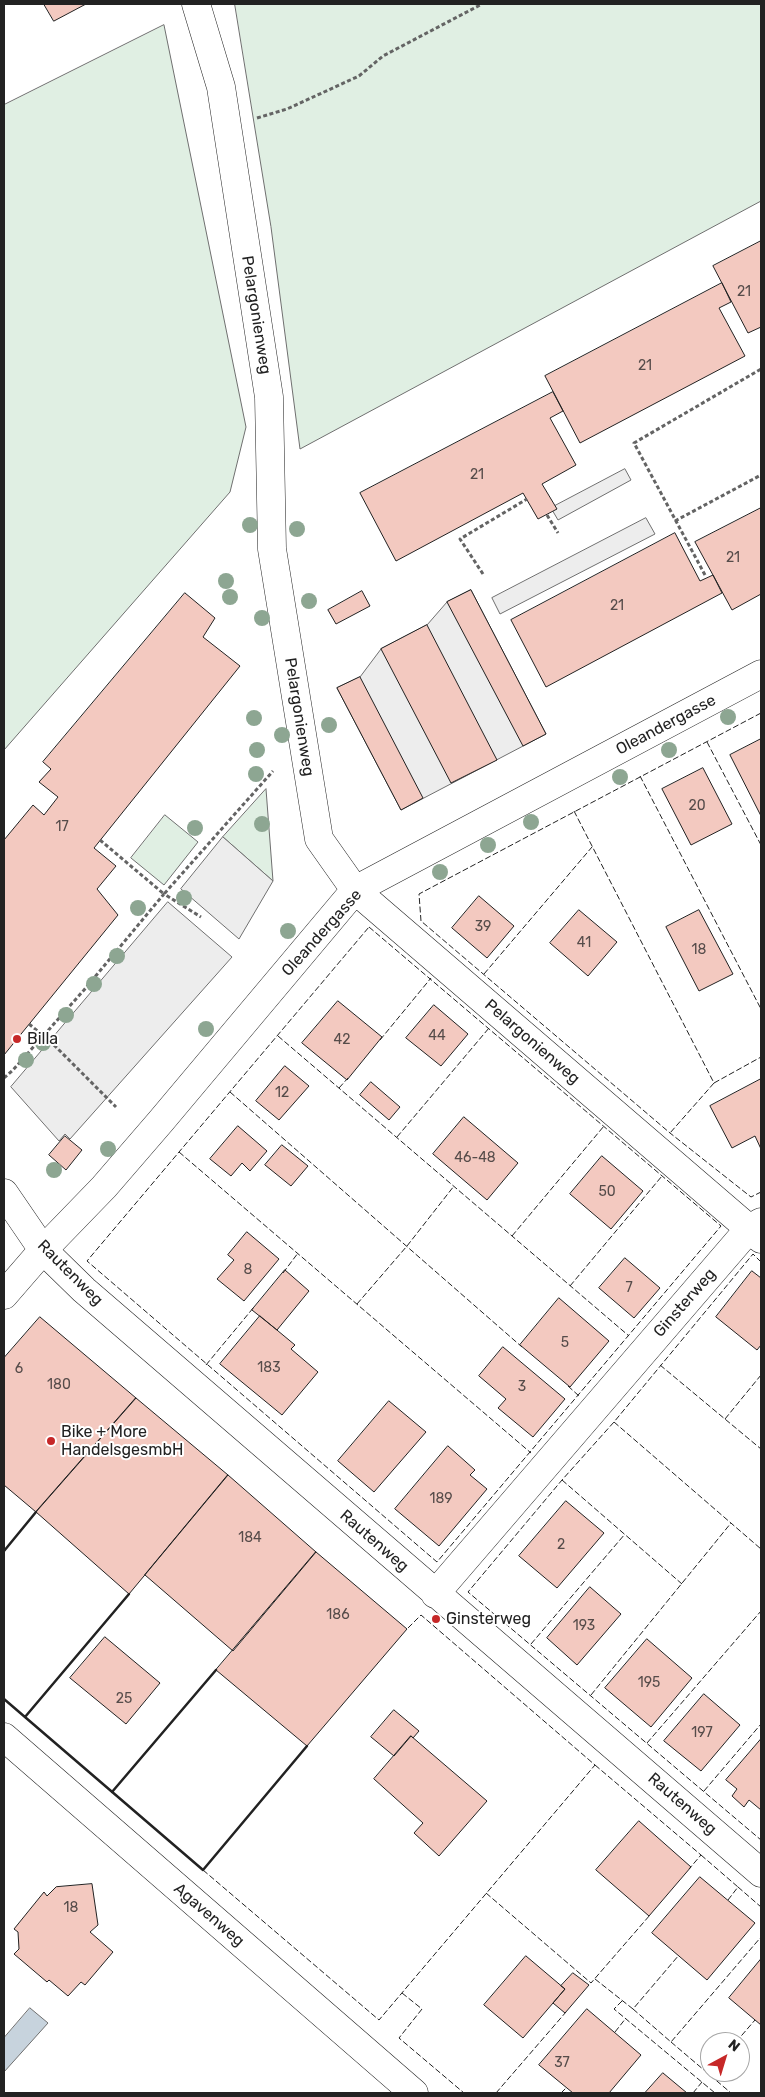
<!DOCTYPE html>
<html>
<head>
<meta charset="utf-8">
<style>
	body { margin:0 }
	#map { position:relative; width:765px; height:2097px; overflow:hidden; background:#fff; font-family:Rubik,sans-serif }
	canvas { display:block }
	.frame { position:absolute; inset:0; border:5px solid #222; pointer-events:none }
	.north { position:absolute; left:700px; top:2032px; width:50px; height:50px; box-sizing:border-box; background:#fff; border:1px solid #a7a7a7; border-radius:50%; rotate:39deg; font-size:14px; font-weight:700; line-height:20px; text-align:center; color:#222 }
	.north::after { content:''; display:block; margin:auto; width:18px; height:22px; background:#c62828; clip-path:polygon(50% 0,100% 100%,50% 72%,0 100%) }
</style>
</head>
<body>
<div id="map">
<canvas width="765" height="2097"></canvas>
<div class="frame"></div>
<div class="north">N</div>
</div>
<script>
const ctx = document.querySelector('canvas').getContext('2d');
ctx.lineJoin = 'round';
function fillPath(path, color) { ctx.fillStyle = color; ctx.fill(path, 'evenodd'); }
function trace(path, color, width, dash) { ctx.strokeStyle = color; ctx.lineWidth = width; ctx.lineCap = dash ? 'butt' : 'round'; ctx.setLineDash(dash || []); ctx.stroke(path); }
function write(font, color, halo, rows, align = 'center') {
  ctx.font = font + ' Rubik,sans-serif'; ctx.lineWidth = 4; ctx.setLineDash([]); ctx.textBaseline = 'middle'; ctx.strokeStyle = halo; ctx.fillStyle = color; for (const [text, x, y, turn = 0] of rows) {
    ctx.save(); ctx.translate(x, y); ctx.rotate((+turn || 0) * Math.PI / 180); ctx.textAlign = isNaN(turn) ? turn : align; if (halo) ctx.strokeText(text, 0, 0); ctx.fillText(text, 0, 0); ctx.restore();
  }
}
const green = new Path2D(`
	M 235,4 L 761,4 L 761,201 L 300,449 L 271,227 Z
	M 164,25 L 246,427 L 230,492 L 4,750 L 4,105 Z
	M 266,789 L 273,881 L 223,837 Z
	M 165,815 L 198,842 L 164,885 L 131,858 Z`);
fillPath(green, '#e0efe3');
trace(green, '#6f6f6f', 1);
const parking = new Path2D(`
	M 625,469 L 631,480 L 558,520 L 551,508 Z
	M 646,518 L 655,534 L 500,614 L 492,598 Z
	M 471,590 L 546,734 L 401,810 L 337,688 L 360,677 L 381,649 L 427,625 L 447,602 Z
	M 223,837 L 273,881 L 239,939 L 181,889 Z
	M 168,902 L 232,957 L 70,1139 L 65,1134 L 59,1141 L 11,1087 Z`);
fillPath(parking, '#ededed');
trace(parking, '#6f6f6f', 1);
const water = new Path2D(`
	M 30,2008 L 48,2023 L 4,2072 L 4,2038 Z`);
fillPath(water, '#c7d3dd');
trace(water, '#6f6f6f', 1);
const building = new Path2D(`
	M 44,4 L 86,4 L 54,21 Z
	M 761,241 L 761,327 L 748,333 L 713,266 Z
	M 722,283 L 731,302 L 719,308 L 745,356 L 580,443 L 545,376 Z
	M 553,392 L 563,411 L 550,418 L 576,465 L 542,484 L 557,509 L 538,519 L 523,493 L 396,561 L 360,493 Z
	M 761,508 L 761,594 L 732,610 L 695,542 Z
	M 675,533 L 700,581 L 713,575 L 722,593 L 546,687 L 511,620 Z
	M 471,590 L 546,734 L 523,746 L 447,602 Z
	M 362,591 L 370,606 L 336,624 L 328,610 Z
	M 185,593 L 215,618 L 203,637 L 240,666 L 94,848 L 116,866 L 97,889 L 118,915 L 4,1055 L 4,840 L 33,805 L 44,815 L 58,797 L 39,782 L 51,769 L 43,762 Z
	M 427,625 L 497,760 L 451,783 L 381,649 Z
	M 360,677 L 423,798 L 401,810 L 337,688 Z
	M 761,739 L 761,816 L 730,755 Z
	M 703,768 L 732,824 L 691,845 L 662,789 Z
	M 479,896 L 514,926 L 487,958 L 452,928 Z
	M 579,910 L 617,942 L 588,976 L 550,943 Z
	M 699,910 L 733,974 L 699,991 L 666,927 Z
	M 338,1001 L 382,1037 L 347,1080 L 302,1043 Z
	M 434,1005 L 468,1034 L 441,1066 L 406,1038 Z
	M 285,1066 L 309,1086 L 279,1120 L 256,1101 Z
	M 761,1079 L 761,1149 L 755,1136 L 732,1148 L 710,1106 Z
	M 371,1082 L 400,1107 L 389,1120 L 360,1095 Z
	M 464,1117 L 518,1163 L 487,1200 L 433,1154 Z
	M 238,1126 L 267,1151 L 250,1171 L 242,1163 L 231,1176 L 210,1159 Z
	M 65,1136 L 82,1150 L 66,1170 L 49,1155 Z
	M 282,1145 L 308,1166 L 291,1186 L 265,1165 Z
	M 602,1156 L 643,1191 L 611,1229 L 570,1194 Z
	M 247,1232 L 279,1259 L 244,1301 L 217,1279 L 234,1260 L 228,1255 Z
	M 625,1258 L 660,1288 L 634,1318 L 599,1288 Z
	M 285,1270 L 309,1291 L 277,1330 L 252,1310 Z
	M 752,1271 L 761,1278 L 761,1345 L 757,1350 L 716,1317 Z
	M 559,1298 L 609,1341 L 570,1387 L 520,1345 Z
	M 260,1316 L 295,1345 L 291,1349 L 318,1372 L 282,1415 L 220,1364 Z
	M 40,1317 L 136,1398 L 36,1512 L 4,1485 L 4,1358 Z
	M 503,1347 L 565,1399 L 533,1437 L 498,1408 L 506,1399 L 479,1376 Z
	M 136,1398 L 228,1475 L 129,1594 L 36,1512 Z
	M 389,1401 L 426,1432 L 374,1492 L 338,1461 Z
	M 448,1446 L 475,1470 L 470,1475 L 487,1489 L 439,1546 L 395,1509 Z
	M 228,1475 L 316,1552 L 233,1651 L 145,1575 Z
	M 566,1501 L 604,1533 L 557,1588 L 519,1556 Z
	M 316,1552 L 407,1629 L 307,1746 L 216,1670 Z
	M 590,1587 L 621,1614 L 577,1665 L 547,1638 Z
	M 105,1637 L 160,1683 L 126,1724 L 70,1678 Z
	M 647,1639 L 692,1678 L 651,1727 L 605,1688 Z
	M 704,1694 L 740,1725 L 701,1771 L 664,1741 Z
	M 394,1710 L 419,1731 L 413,1738 L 411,1736 L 394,1756 L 371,1737 Z
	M 411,1736 L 487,1801 L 439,1856 L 414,1833 L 423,1823 L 374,1779 Z
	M 761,1739 L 761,1810 L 749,1800 L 744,1807 L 732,1796 L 737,1789 L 726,1780 Z
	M 639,1821 L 691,1867 L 649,1916 L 596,1870 Z
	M 700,1877 L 755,1923 L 707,1980 L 652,1933 Z
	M 92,1884 L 98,1925 L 90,1932 L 113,1952 L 85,1985 L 81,1982 L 68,1996 L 49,1980 L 47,1982 L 14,1954 L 19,1949 L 18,1932 L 14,1929 L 44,1892 L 47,1896 L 56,1887 Z
	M 526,1956 L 565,1989 L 523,2038 L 484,2005 Z
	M 761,1959 L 761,2025 L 729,1998 Z
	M 573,1973 L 589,1985 L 565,2013 L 553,2003 L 565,1989 L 561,1986 Z
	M 587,2009 L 641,2055 L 609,2093 L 573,2093 L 539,2065 Z
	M 663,2073 L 687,2093 L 645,2093 Z`);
fillPath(building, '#f3c9c0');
trace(building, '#222', 1);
const minor = new Path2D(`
	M 196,4 L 221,87 L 269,397 L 272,549 L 319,839 L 355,890 L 761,1239
	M 4,1193 L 43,1250 L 84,1290 L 761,1873
	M 4,1295 L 43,1250 L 104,1187 L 161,1121 L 355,890 L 761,674
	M 435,1594 L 749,1229 L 761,1222
	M 4,1737 L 414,2093`);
trace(minor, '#222', 29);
trace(new Path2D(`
	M 257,118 L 287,109 L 359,76 L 383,56 L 482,4
	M 547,515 L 558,533
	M 675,521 L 761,475
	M 483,574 L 460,539 L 527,499
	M 705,575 L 634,443 L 761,369
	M 100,840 L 164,894 L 273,771
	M 29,1024 L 50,1041 L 116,1107
	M 4,1078 L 13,1070 L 84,990 L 164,894 L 201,917`), '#646464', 3, [4, 2.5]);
trace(minor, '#fff', 28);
trace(new Path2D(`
	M 761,713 L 419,894 L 421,921 L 670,1133 L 751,1197 L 761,1192
	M 707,742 L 761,845
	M 640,776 L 761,1009
	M 574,811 L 714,1083 L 670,1133
	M 369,927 L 721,1226 L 437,1562 L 87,1261 Z
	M 484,974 L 592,847
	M 278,1036 L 629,1336
	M 380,1040 L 431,978
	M 714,1083 L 761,1057
	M 339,1088 L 348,1078
	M 230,1092 L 522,1347
	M 397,1137 L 489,1028
	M 179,1152 L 531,1453
	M 512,1236 L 604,1126
	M 761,1262 L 753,1254 L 614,1422 L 562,1480 L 468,1592 L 761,1840
	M 283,1273 L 298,1253
	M 570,1286 L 662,1176
	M 357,1304 L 407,1246 L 454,1186
	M 206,1365 L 254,1307
	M 660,1365 L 761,1449
	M 568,1386 L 579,1396
	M 725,1419 L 761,1375
	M 614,1422 L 761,1549
	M 562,1480 L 682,1584
	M 531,1644 L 625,1534
	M 591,1695 L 731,1523
	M 647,1743 L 761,1611
	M 595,1765 L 701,1855 L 689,1869
	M 704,1791 L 761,1724
	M 701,1855 L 738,1887 L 728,1900
	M 203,1870 L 379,2020 L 595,1765 L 421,1615 L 407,1629
	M 738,1887 L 761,1907
	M 486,1893 L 591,1983 L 650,1915
	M 595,1979 L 633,2009 L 679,1955
	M 402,1993 L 422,2009 L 399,2038 L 464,2093
	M 622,2001 L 614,2009 L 715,2093
	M 633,2009 L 671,2042 L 761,1937
	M 615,2032 L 626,2018
	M 671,2042 L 731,2093
	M 736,2042 L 755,2020
	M 496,2093 L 566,2012
	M 561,2093 L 566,2088
	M 693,2093 L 702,2082
	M 759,2093 L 761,2091`), '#222', 1, [6, 2.5]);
trace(new Path2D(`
	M 4,1551 L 36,1512
	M 4,1699 L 203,1870 L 307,1746
	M 25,1717 L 129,1594
	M 112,1792 L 216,1670`), '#222', 2.5);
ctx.fillStyle = '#8da692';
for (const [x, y] of [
	[250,525],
	[297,529],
	[226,581],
	[230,597],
	[309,601],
	[262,618],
	[728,717],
	[254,718],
	[329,725],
	[282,735],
	[257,750],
	[669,750],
	[256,774],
	[620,777],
	[531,822],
	[262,824],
	[195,828],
	[488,845],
	[440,872],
	[184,898],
	[138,908],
	[288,931],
	[117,956],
	[94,984],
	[66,1015],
	[206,1029],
	[43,1043],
	[26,1060],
	[108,1149],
	[54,1170]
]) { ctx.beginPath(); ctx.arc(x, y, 8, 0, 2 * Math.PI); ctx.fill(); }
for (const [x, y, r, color] of [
	[17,1039,5,"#c62828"],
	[51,1441,5,"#c62828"],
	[436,1619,5,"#c62828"]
]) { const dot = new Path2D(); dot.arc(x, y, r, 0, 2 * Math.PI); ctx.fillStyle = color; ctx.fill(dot); trace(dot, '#fff', 2); }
write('14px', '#564c4a', null, [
	["21",744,292],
	["21",645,366],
	["21",477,475],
	["21",733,558],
	["21",617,606],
	["20",697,806],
	["17",62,827],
	["39",483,927],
	["41",584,943],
	["18",699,950],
	["44",437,1036],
	["42",342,1040],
	["12",282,1093],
	["46-48",475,1158],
	["50",607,1192],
	["8",248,1270],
	["7",629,1288],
	["5",565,1343],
	["183",269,1368],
	["6",19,1369],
	["180",59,1385],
	["3",522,1387],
	["189",441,1499],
	["184",250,1538],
	["2",561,1545],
	["186",338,1615],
	["193",584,1626],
	["195",649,1683],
	["25",124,1699],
	["197",702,1733],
	["18",71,1908],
	["37",562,2063]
]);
write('16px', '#222', '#fff', [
	["Pelargonienweg",256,315,81],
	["Pelargonienweg",299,717,81],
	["Oleandergasse",666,725,-28],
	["Oleandergasse",322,933,-48],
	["Pelargonienweg",532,1042,41],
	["Rautenweg",70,1273,45],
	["Ginsterweg",685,1303,-49],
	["Rautenweg",374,1541,41],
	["Rautenweg",682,1804,41],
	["Agavenweg",209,1915,41]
]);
write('16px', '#222', '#fff', [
	["Billa",27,1039],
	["Bike + More",61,1432],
	["HandelsgesmbH",61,1450],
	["Ginsterweg",446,1619]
], 'left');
</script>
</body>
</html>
